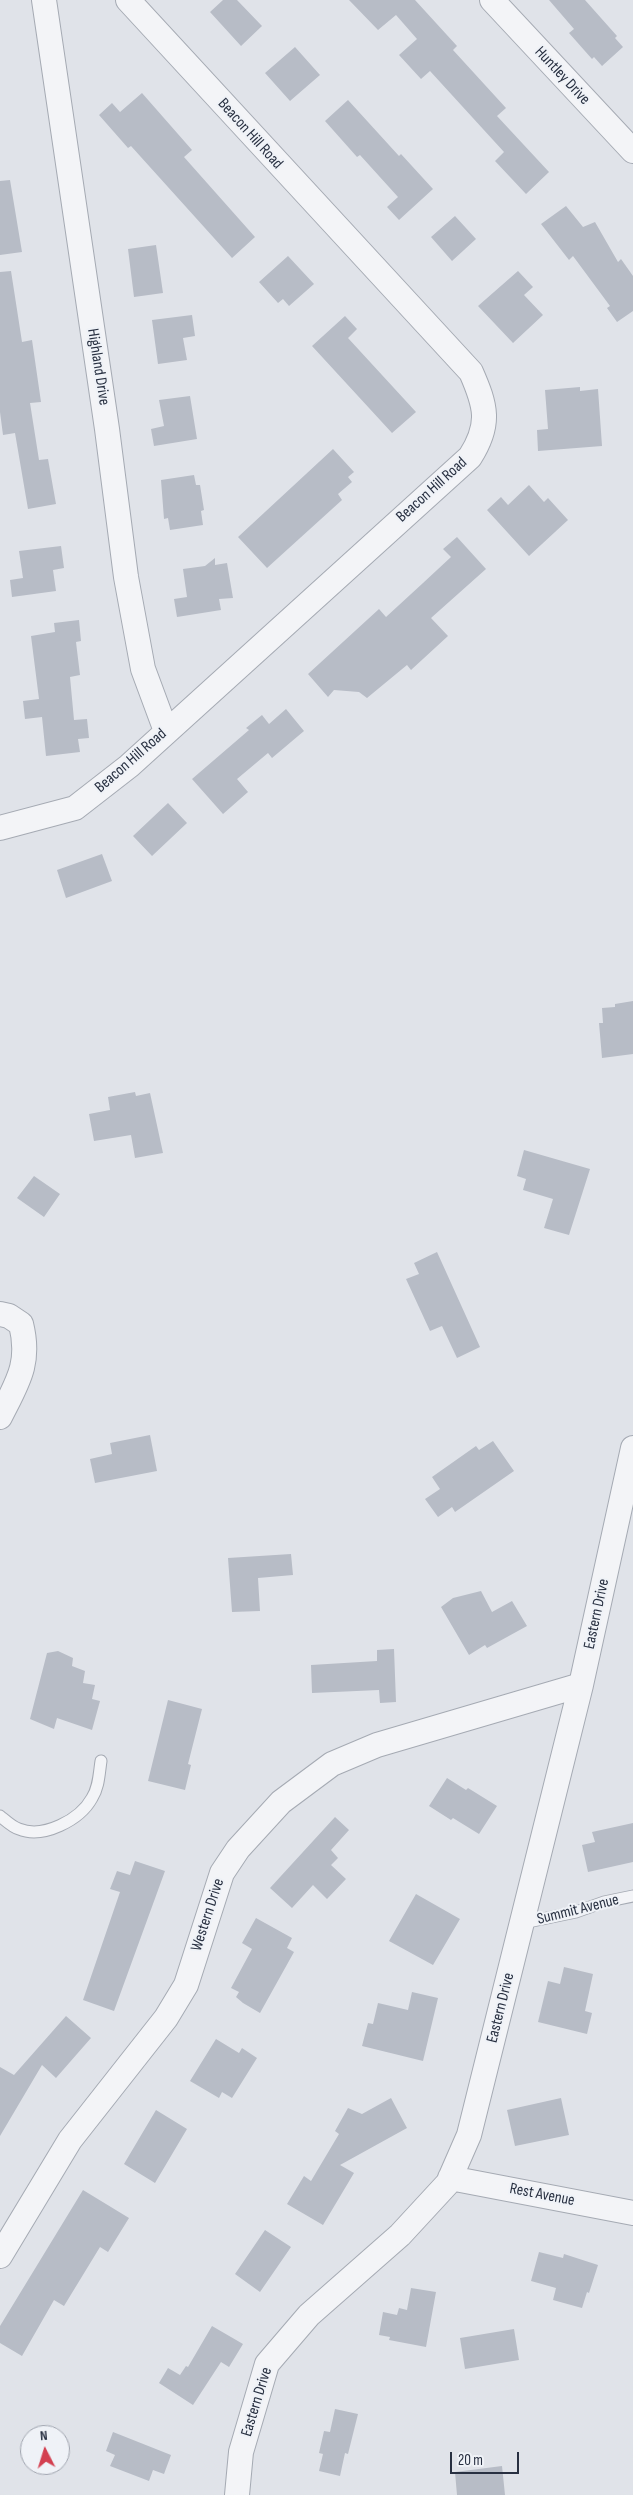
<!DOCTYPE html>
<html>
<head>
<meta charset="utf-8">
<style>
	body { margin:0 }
	#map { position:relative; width:633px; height:2495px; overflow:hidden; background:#e0e3e9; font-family:"Sofia Sans Condensed",sans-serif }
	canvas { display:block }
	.north { position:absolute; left:20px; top:2425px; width:50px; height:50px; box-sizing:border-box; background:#eff2f7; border:1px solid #9fa4ae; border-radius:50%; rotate:355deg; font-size:14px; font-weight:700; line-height:20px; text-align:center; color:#283041 }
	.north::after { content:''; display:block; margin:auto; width:18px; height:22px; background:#d34050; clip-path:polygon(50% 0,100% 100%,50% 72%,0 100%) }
	.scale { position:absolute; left:450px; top:2452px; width:69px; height:22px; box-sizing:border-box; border:2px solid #283041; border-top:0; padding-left:6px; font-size:15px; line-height:18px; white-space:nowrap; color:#283041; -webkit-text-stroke:4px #eff2f7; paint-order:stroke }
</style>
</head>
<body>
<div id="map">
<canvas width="633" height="2495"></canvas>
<div class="north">N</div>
<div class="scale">20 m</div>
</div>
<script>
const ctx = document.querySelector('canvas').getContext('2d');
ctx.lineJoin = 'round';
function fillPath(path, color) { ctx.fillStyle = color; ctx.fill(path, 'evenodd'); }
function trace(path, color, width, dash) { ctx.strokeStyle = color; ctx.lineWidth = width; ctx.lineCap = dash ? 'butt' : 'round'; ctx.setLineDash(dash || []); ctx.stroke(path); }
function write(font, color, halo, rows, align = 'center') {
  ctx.font = font + ' "Sofia Sans Condensed",sans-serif'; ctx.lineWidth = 4; ctx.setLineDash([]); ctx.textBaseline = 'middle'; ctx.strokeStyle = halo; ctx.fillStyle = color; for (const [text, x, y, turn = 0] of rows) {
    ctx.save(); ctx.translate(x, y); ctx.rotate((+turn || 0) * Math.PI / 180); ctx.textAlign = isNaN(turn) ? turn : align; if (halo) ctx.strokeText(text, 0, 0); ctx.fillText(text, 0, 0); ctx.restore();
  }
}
fillPath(new Path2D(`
	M 223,0 L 237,0 L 262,26 L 241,46 L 210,12 Z
	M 349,0 L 415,0 L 457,46 L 453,50 L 506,108 L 497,116 L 549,172 L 526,194 L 495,161 L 504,152 L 430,71 L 421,79 L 399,55 L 417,39 L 396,15 L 378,30 Z
	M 549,0 L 585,0 L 617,36 L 615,38 L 623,47 L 602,66 L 594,57 L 592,59 L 569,33 L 574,29 Z
	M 295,47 L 320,75 L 290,101 L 265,73 Z
	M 142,93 L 192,150 L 184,157 L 255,237 L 232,258 L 131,146 L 128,148 L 99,115 L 112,103 L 120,112 Z
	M 348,100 L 399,156 L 401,154 L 433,189 L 399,220 L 387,207 L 398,197 L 360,155 L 357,157 L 325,121 Z
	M 10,180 L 22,252 L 0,255 L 0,181 Z
	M 566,206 L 583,227 L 595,222 L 618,262 L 621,259 L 633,276 L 633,311 L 617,322 L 607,308 L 610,306 L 573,256 L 569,260 L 541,224 Z
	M 455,216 L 476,239 L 452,261 L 431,237 Z
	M 156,245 L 163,293 L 134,297 L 128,249 Z
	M 288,256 L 314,284 L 289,306 L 283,299 L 278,303 L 259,282 Z
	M 11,271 L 22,342 L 32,340 L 41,402 L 30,403 L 39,460 L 48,459 L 56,504 L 28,509 L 15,433 L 3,435 L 0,412 L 0,272 Z
	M 518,271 L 533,287 L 524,295 L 543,315 L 513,343 L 478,306 Z
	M 192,315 L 195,336 L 183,338 L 187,360 L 158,364 L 152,320 Z
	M 345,316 L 357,329 L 348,338 L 416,412 L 392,433 L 312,346 Z
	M 580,387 L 580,391 L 598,389 L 602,446 L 538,451 L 537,430 L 548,429 L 545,390 Z
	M 190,396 L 197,439 L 154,446 L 151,429 L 164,426 L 159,400 Z
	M 333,449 L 354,472 L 348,477 L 352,482 L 338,494 L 342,500 L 267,568 L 238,537 Z
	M 194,475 L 196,485 L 200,485 L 204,510 L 201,511 L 203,525 L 170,530 L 168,518 L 164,519 L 161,480 Z
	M 529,485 L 544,502 L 548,498 L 568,520 L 529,556 L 487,510 L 501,497 L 508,505 Z
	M 457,537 L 486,569 L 431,618 L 448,636 L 411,670 L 407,665 L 367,698 L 359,692 L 334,690 L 328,697 L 308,674 L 379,609 L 386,617 L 423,583 L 451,557 L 443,549 Z
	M 61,546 L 64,568 L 53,570 L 56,591 L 12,597 L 10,580 L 23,578 L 19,551 Z
	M 215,558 L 215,565 L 227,563 L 233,598 L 219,599 L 221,610 L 177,617 L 174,599 L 187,597 L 183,569 L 205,566 Z
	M 79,620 L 81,641 L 76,642 L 80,675 L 70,677 L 74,720 L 87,719 L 89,738 L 78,739 L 80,752 L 46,756 L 42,717 L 25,719 L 23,701 L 39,699 L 31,636 L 55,632 L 54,623 Z
	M 286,709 L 304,731 L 272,758 L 268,753 L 237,779 L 248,792 L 223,814 L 192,779 L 249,730 L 246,728 L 262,715 L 269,724 Z
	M 168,803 L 187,823 L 152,856 L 133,836 Z
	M 102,854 L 112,881 L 66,898 L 57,870 Z
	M 633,1001 L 633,1054 L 602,1058 L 599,1023 L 603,1023 L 602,1008 L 615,1007 L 615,1004 Z
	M 135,1092 L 136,1096 L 150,1093 L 163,1153 L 135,1158 L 131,1135 L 94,1141 L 89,1114 L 110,1110 L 108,1097 Z
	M 524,1150 L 590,1169 L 569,1235 L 544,1228 L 553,1199 L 523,1190 L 526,1179 L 517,1176 Z
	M 34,1176 L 60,1194 L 44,1217 L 17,1198 Z
	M 437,1252 L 480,1347 L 457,1358 L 442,1326 L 430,1331 L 406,1279 L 419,1274 L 414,1263 Z
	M 150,1435 L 157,1471 L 95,1483 L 90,1459 L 112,1454 L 110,1443 Z
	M 493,1441 L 514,1471 L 455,1512 L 452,1507 L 438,1517 L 425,1499 L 440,1489 L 432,1477 L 476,1446 L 479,1450 Z
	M 291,1554 L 293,1575 L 258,1578 L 260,1611 L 232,1612 L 228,1558 Z
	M 481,1591 L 492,1612 L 512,1601 L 527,1626 L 487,1648 L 485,1645 L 469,1655 L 441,1607 L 453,1598 Z
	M 394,1649 L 396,1702 L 380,1703 L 379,1690 L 312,1693 L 311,1665 L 377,1661 L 377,1650 Z
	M 58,1651 L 73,1658 L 72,1666 L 85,1671 L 83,1683 L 95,1685 L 92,1699 L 100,1701 L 92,1730 L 57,1718 L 54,1729 L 30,1719 L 47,1653 Z
	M 168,1700 L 202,1709 L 188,1764 L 191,1765 L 185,1790 L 148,1781 Z
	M 447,1778 L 466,1790 L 468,1788 L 497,1806 L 479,1834 L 453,1818 L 451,1820 L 429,1806 Z
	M 335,1817 L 349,1830 L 331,1850 L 338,1858 L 331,1865 L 346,1879 L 327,1899 L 313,1885 L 292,1908 L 270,1888 Z
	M 633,1823 L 633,1862 L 588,1872 L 582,1845 L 595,1842 L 592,1832 Z
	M 135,1861 L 165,1871 L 114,2011 L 83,2000 L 120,1892 L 110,1889 L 117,1871 L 130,1875 Z
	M 416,1894 L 460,1919 L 433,1965 L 389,1941 Z
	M 256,1918 L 292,1938 L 287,1948 L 294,1952 L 260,2013 L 243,2003 L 236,1997 L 239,1992 L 231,1988 L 252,1949 L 242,1943 Z
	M 564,1967 L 593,1974 L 585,2011 L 592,2013 L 587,2034 L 538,2022 L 548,1981 L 560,1984 Z
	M 412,1992 L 438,1998 L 423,2061 L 362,2046 L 368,2023 L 373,2024 L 378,2003 L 408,2010 Z
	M 66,2016 L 91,2038 L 56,2078 L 42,2065 L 0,2136 L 0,2067 L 14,2075 Z
	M 216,2039 L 239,2053 L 242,2048 L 257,2058 L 232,2098 L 222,2092 L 219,2098 L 190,2081 Z
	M 391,2098 L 407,2128 L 340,2165 L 354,2173 L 323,2225 L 287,2204 L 304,2176 L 311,2181 L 339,2134 L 335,2131 L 348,2108 L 362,2114 Z
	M 561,2098 L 569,2135 L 515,2146 L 507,2110 Z
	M 156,2110 L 187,2129 L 155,2183 L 124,2164 Z
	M 83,2190 L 129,2218 L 108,2252 L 100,2247 L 64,2306 L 54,2300 L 22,2356 L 0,2343 L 0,2326 Z
	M 265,2230 L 291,2247 L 260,2292 L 235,2274 Z
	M 539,2252 L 563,2258 L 564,2254 L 598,2265 L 589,2293 L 587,2292 L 582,2308 L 553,2300 L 556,2288 L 531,2281 Z
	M 411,2288 L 436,2292 L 426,2347 L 389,2340 L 390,2337 L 379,2335 L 383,2312 L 397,2315 L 399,2308 L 407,2310 Z
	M 212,2326 L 243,2344 L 229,2367 L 221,2362 L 193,2405 L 159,2383 L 168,2368 L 180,2375 L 186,2366 L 188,2367 Z
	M 514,2329 L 519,2360 L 465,2369 L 460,2338 Z
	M 335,2409 L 358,2414 L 348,2454 L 345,2453 L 340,2476 L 319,2471 L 323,2454 L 319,2453 L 324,2431 L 330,2432 Z
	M 113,2432 L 171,2455 L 164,2474 L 153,2470 L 149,2481 L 110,2466 L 115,2455 L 106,2451 Z
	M 502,2466 L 505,2495 L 457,2495 L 455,2472 Z`), '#b7bcc6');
const lane = new Path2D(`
	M 0,1816 C 5,1820 12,1827 19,1829 C 43,1839 80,1820 92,1798 C 99,1787 99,1774 101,1761
	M 523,1923 L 576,1912 L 604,1902 L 633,1896`);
const street = new Path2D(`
	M 44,0 L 107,429 L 126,577 L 143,669 L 166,731
	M 492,0 L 633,151
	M 0,828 L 75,808 L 129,766 L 470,457 C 491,424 486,406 471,372 L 128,0
	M 0,1314 L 9,1316 L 21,1324 C 31,1364 17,1383 0,1417
	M 450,2178 L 633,2213
	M 0,2256 L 70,2140 L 166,2018 L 186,1985 L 222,1873 L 238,1849 L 281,1802 L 332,1764 L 377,1745 L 581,1685
	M 237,2495 L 241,2452 L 267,2364 L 309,2315 L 400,2235 L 448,2183 L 469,2135 L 581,1685 L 633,1448`);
trace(lane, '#a5aab3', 13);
trace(street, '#a5aab3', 26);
trace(lane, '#f3f4f7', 11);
trace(street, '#f3f4f7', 24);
write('16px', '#283041', '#eff2f7', [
	["Huntley Drive",562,76,47],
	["Beacon Hill Road",250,134,48],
	["Highland Drive",98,367,81],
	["Beacon Hill Road",432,490,-42],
	["Beacon Hill Road",131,761,-41],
	["Eastern Drive",597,1614,-78],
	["Summit Avenue",578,1910,-14],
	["Western Drive",208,1915,-72],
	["Eastern Drive",501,2008,-76],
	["Rest Avenue",542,2195,11],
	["Eastern Drive",257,2402,-73]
]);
</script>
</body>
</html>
